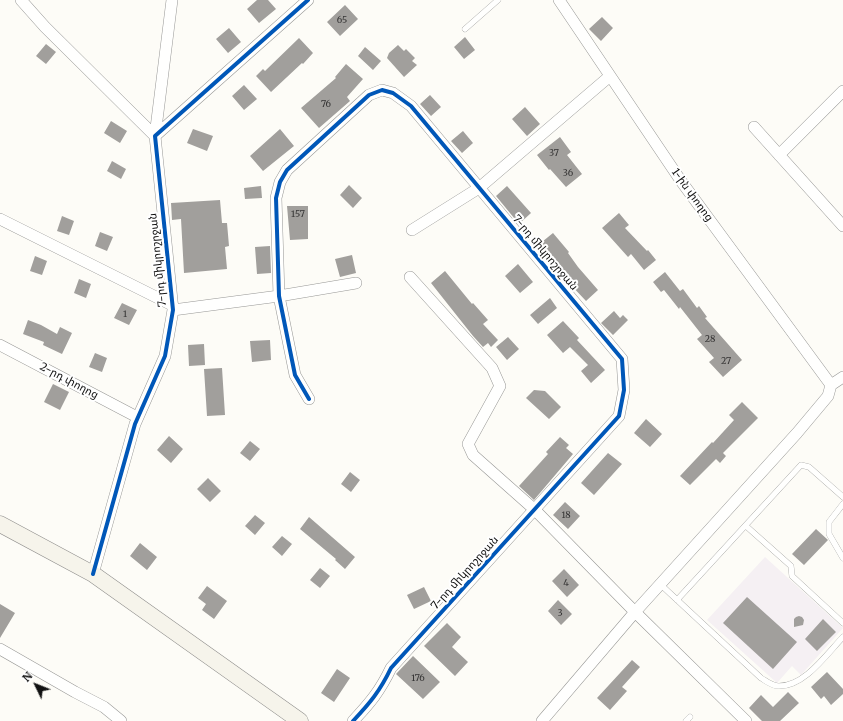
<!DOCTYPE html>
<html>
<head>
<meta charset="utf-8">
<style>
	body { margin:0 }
	#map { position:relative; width:843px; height:721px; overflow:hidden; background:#fdfcf7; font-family:Merriweather,serif }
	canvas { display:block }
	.north { position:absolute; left:16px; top:665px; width:40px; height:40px; -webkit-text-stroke:3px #fff; paint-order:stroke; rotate:313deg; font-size:11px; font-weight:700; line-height:16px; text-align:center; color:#111 }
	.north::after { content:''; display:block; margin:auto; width:14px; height:18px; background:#111; clip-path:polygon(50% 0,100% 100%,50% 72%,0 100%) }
</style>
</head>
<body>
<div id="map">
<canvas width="843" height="721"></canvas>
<div class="north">N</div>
</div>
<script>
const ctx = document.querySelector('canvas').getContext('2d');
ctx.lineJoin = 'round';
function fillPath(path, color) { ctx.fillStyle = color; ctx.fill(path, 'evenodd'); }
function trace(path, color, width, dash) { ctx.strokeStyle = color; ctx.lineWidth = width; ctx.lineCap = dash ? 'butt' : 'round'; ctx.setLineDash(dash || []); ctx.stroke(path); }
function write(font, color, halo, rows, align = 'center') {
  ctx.font = font + ' Merriweather,"Noto Sans Armenian",serif'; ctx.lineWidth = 4; ctx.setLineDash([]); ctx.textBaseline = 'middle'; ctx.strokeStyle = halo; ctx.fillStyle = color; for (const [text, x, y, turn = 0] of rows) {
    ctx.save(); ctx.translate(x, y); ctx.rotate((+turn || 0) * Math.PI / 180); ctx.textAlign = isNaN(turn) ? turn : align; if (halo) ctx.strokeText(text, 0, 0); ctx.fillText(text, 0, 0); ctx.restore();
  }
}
fillPath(new Path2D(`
	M 765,557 L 843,628 L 801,675 L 792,666 L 777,683 L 707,620 Z`), '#f5f0f3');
fillPath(new Path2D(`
	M 257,0 L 268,0 L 276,9 L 259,23 L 247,9 Z
	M 345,5 L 358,19 L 340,36 L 327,22 Z
	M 602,17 L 613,28 L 601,41 L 589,29 Z
	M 229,28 L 241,42 L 228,53 L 216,39 Z
	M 465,37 L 475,50 L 464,59 L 454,47 Z
	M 299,38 L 313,53 L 303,64 L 302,63 L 271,92 L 256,76 L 263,69 L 265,71 Z
	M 46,44 L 56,52 L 46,64 L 36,56 Z
	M 398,45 L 404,51 L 406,49 L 415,58 L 412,61 L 417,65 L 404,77 L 387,58 L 389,53 Z
	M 365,47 L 381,61 L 373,70 L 358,56 Z
	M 346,64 L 363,79 L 347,97 L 350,101 L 319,128 L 301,108 L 336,78 L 335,77 Z
	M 244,85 L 257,99 L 244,110 L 232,96 Z
	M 430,95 L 441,107 L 431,116 L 420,104 Z
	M 525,107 L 540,124 L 527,136 L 512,119 Z
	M 111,121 L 127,131 L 120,143 L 104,133 Z
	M 193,129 L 213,136 L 207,151 L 187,143 Z
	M 280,129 L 294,146 L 263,171 L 250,156 Z
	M 463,131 L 473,143 L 462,153 L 451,141 Z
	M 560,137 L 571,152 L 567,155 L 582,174 L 566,187 L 550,169 L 549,170 L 537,155 Z
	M 112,161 L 126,169 L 121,179 L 107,171 Z
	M 349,185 L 362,198 L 353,208 L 340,195 Z
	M 261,186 L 262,198 L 245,199 L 244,188 Z
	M 507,186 L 531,213 L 519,224 L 496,196 Z
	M 220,200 L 222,223 L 227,223 L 229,246 L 225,247 L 227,269 L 184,273 L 181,219 L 172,220 L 171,203 Z
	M 287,206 L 308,206 L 308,239 L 290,240 Z
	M 619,213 L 629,225 L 625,228 L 647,251 L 648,250 L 656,260 L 644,270 L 631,254 L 628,257 L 602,228 Z
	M 62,216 L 74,221 L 69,235 L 57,231 Z
	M 100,232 L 113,237 L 107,251 L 95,246 Z
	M 553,233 L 569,252 L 568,253 L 578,267 L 598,290 L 586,301 L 570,284 L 571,283 L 556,263 L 553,266 L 537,246 Z
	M 270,246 L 271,273 L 257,274 L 255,247 Z
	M 352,255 L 356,273 L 340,277 L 335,259 Z
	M 35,256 L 47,261 L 42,275 L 30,271 Z
	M 518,264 L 533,282 L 520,293 L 505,276 Z
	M 445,271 L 472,304 L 473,303 L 488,320 L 483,324 L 498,340 L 491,347 L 488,343 L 483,347 L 473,336 L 431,283 Z
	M 665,272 L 680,291 L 683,289 L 697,308 L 699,306 L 707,317 L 705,318 L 742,360 L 723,377 L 709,362 L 714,358 L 697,339 L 702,335 L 680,307 L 679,309 L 664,290 L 661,292 L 653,282 Z
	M 79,279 L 91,284 L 86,298 L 74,293 Z
	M 550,298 L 557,308 L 538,324 L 530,315 Z
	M 122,303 L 137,310 L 129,325 L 114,318 Z
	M 614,311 L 620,318 L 623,315 L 628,320 L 613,335 L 601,323 Z
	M 28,320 L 41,325 L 57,334 L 60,327 L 72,333 L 62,354 L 43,345 L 44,342 L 23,334 Z
	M 563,321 L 579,338 L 577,340 L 605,370 L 591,383 L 581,371 L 588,365 L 570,347 L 563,353 L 547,335 Z
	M 508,337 L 519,349 L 507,360 L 496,347 Z
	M 270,340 L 271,360 L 252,362 L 250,341 Z
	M 204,344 L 205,365 L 189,366 L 188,345 Z
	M 95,353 L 107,358 L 102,372 L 89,367 Z
	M 222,368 L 225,415 L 207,416 L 204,369 Z
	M 53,384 L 69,392 L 60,410 L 44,402 Z
	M 534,390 L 545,391 L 561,407 L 549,419 L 526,398 Z
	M 742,402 L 758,418 L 723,453 L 726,456 L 720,463 L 716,459 L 690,485 L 680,476 L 712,442 L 713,443 L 734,420 L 729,415 Z
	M 646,419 L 662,434 L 650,447 L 634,433 Z
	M 169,436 L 183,449 L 171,463 L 157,450 Z
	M 560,437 L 569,445 L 566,448 L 573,454 L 534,500 L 519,486 L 548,454 L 546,452 Z
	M 250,441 L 260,449 L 250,461 L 240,453 Z
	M 608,453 L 622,464 L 594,495 L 581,483 Z
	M 350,472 L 360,480 L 351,492 L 341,484 Z
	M 208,478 L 221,491 L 210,502 L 197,489 Z
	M 565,502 L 580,516 L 568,529 L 553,515 Z
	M 255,515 L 265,523 L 255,535 L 245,526 Z
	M 309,517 L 355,557 L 345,569 L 335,560 L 336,559 L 300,529 Z
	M 816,529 L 828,540 L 804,565 L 792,554 Z
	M 282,536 L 292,544 L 282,556 L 272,547 Z
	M 140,543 L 157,557 L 147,570 L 130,556 Z
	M 320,568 L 330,576 L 320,588 L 310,580 Z
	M 564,569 L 579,585 L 567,597 L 552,581 Z
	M 207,586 L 227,601 L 214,619 L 202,610 L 206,604 L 198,598 Z
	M 424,587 L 431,601 L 414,609 L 407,595 Z
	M 747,597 L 797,642 L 773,669 L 723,623 Z
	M 558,600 L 572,614 L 561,625 L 548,611 Z
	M 0,604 L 15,613 L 0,638 Z
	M 799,616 L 802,617 L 804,620 L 803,625 L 794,627 L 794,619 L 796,617 Z
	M 823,619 L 836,632 L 817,651 L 805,639 Z
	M 447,623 L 461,637 L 452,647 L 468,662 L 455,676 L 424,646 Z
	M 413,656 L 440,682 L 423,699 L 396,674 Z
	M 632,660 L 640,667 L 622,687 L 627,691 L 610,710 L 597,698 Z
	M 337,669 L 350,678 L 334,702 L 321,693 Z
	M 827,672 L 843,689 L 843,694 L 831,705 L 824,696 L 821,699 L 811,687 Z
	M 788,692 L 799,703 L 780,721 L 762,721 L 749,708 L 761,695 L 773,707 Z`), '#a19f9c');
const service = new Path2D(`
	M 465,29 L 498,0
	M 843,504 L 829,522 L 829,534 L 843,558
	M 746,526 L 791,566 L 792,576 L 843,623
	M 660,584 L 761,678 C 766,681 772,686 778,686 C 804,687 826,655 843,637
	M 677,600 L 801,465 L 809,467 L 843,497
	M 686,721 L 690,717`);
const minor = new Path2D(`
	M 21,0 L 45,27 L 155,136 L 172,0
	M 559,0 L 681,181 L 831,385
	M 754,127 L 843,226
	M 779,155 L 843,91
	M 0,219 L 172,305
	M 412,230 L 479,188 L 610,76
	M 410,277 L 492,368 L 500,386 L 468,444 L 473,455 L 535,510 L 635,612 L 746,721
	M 173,310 L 279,296 L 356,283
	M 0,345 L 137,417
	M 309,399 L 295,375 L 279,296 L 276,198 L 280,182 L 287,170 L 369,95 L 382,90 L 393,93 L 411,106 L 622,359 L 624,390 L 619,416 L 391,668 C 380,691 370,703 353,721
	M 93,574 L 135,424 L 165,356 L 173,310 L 155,136 L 308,0
	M 0,649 L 75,692 L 104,707 L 121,721
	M 542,721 L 635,612 L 797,433 L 828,396 L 831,385 L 843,377`);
const secondary = new Path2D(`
	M 0,524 L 93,574 L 300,721`);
trace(service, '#979795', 6);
trace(minor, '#979795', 12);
trace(secondary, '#8e8d8b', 17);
trace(service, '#fffffe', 5.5);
trace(minor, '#fffffe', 11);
trace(secondary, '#f6f4eb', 16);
trace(new Path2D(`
	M 309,399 L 295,375 L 279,296 L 276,198 L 280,182 L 287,170 L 369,95 L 382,90 L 393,93 L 411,106 L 622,359 L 624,390 L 619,416 L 391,668 C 380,691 370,703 353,721
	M 93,574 L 135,424 L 165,356 L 173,310 L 155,136 L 308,0`), '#0057b8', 4);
write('9px', '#353434', null, [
	["65",342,20],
	["76",326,104],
	["37",554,153],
	["36",568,173],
	["157",298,214],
	["1",125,314],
	["28",710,339],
	["27",726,361],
	["18",566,515],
	["4",566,583],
	["3",560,613],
	["176",418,678]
]);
write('11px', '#111', '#fff', [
	["1-ին փողոց",692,195,54],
	["7-րդ միկրոշրջան",545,253,50],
	["7-րդ միկրոշրջան",158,260,-96],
	["2-րդ փողոց",69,381,28],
	["7-րդ միկրոշրջան",465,573,-48]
]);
</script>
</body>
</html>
